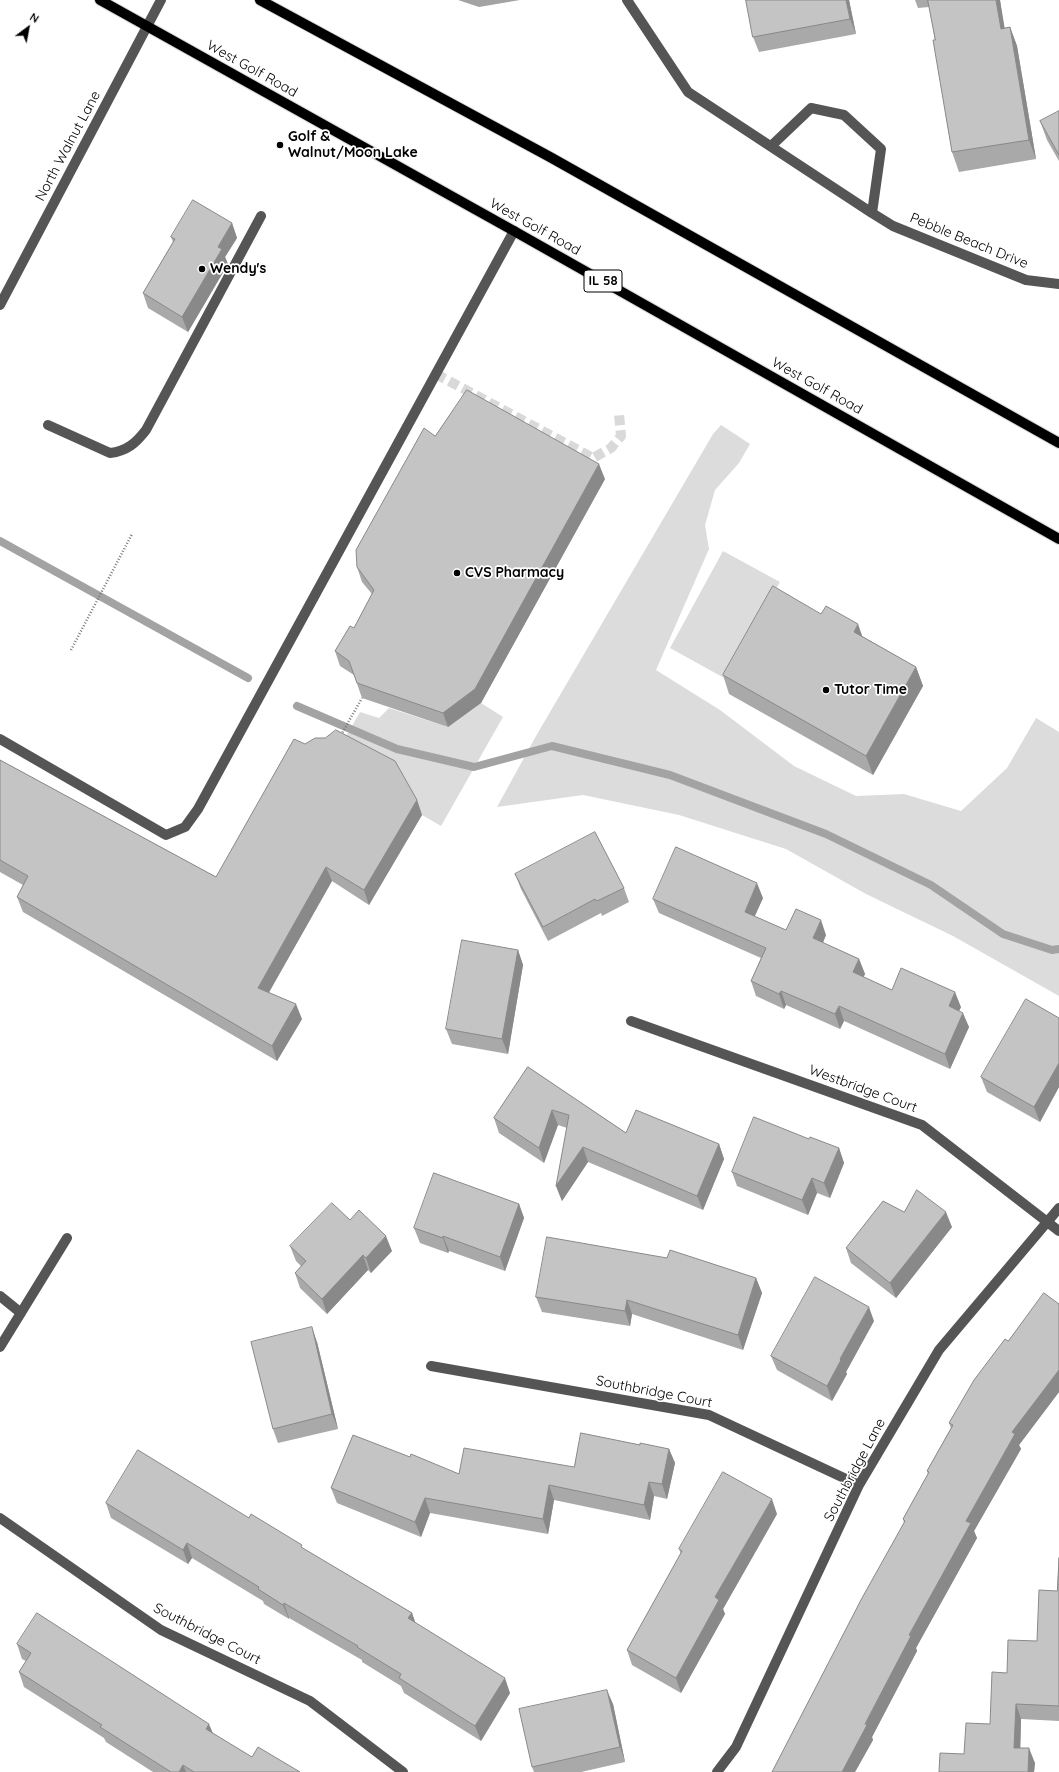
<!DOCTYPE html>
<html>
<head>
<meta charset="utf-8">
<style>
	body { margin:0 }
	#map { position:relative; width:1059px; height:1772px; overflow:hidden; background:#fff; font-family:Quicksand,sans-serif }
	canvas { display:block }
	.north { position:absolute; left:8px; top:8px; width:40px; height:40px; -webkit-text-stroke:3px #fff; paint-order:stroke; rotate:32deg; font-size:11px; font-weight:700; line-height:16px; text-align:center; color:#000 }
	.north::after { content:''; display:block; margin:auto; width:14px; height:18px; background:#000; clip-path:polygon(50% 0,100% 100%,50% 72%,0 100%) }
</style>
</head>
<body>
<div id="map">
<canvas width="1059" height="1772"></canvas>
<div class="north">N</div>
</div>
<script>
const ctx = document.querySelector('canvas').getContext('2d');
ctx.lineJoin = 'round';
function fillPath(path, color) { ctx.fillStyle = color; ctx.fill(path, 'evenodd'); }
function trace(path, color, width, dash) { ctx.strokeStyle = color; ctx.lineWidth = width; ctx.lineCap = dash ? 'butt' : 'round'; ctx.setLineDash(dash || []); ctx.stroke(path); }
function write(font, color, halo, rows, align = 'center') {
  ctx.font = font + ' Quicksand,sans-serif'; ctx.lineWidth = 3.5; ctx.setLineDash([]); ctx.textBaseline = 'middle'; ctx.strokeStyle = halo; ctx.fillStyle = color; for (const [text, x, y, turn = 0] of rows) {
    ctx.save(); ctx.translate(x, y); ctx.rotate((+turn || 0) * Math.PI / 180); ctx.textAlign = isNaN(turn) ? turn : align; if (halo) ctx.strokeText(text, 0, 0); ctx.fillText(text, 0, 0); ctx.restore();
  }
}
fillPath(new Path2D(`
	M 721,425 L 750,444 L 739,463 L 715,490 L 705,525 L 709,549 L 656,670 L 720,710 L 794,766 L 856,796 L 904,794 L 961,811 L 1007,768 L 1036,718 L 1059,732 L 1059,996 L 953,936 L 866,894 L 786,849 L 679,815 L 583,795 L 497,807 L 536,736 L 713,434 Z
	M 723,551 L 780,582 L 726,679 L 670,648 Z
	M 481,703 L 503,717 L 441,826 L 422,815 L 401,776 L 341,745 L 360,712 L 379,718 L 389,708 L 448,727 Z`), '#dcdcdc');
fillPath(new Path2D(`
	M 458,0 L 520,0 L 479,7 Z`), '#a3a3a3');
trace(new Path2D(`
	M 0,541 L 248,678
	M 297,706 L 397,749 L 474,767 L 552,746 L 670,775 L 826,834 L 931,885 L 1003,934 L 1052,950 L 1059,949`), '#a3a3a3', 8);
trace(new Path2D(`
	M 436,374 L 593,458 L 611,448 L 621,436 L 619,414`), '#d9d9d9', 10, [10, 5]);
const major = new Path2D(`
	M 100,0 L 514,231 L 1059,539
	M 260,0 L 550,157 L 1059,443`);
trace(major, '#dbdbdb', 12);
trace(new Path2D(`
	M 71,650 L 132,534
	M 341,735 L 362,698`), '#777', 2.5, [1, 2]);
trace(new Path2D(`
	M 627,0 L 688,92 L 872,213 L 893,226 L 1026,280 L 1059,284
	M 771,146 L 811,108 L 844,115 L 881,149 L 872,213
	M 0,305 L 161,0
	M 48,425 L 110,453 C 127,451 136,443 146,430 L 261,216
	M 0,739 L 166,835 L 185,827 L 198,809 L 514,231
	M 631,1021 L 922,1125 L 1059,1231
	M 0,1296 L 21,1313
	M 0,1347 L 67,1238
	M 431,1366 L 709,1415 L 859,1485
	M 0,1518 L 161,1630 L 310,1701 L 403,1772
	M 717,1772 L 736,1747 L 859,1485 L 939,1350 L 1059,1208`), '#555', 10);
trace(major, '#000', 10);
fillPath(new Path2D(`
	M 746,0 L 849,0 L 856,34 L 759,52 L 753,37 Z
	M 915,0 L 1000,0 L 1004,28 L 1010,27 L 1017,46 L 1036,159 L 959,172 L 952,152 L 935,40 L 929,7 L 918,8 Z
	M 1059,112 L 1059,161 L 1047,140 L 1040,121 Z
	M 232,223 L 237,238 L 225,257 L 228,264 L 188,332 L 148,308 L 143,293 L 173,242 L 171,237 Z
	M 435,436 L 605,479 L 481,703 L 448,727 L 362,698 L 354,675 L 340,666 L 335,651 L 354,628 L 372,594 L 362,582 L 357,567 Z
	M 862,636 L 916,667 L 923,686 L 873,775 L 729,694 L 723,675 Z
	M 0,760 L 216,877 L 417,800 L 422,815 L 369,905 L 332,881 L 269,992 L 302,1019 L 277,1061 L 23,912 L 17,897 L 23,885 L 0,872 Z
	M 515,874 L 624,888 L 629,902 L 602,916 L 601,913 L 548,941 L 521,889 Z
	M 763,898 L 754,917 L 786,930 L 826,935 L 823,943 L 859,959 L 865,974 L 863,977 L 892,990 L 961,1007 L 959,1011 L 969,1027 L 950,1069 L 844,1021 L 840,1029 L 786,1005 L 784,1009 L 756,996 L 751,981 L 761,958 L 659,913 L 653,899 Z
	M 518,950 L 523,965 L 508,1054 L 452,1044 L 446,1029 Z
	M 1059,1018 L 1059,1087 L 1040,1122 L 987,1092 L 981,1077 Z
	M 528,1067 L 626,1133 L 719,1144 L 724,1159 L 703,1210 L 588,1162 L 562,1201 L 556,1186 L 567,1128 L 558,1125 L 544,1163 L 499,1133 L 494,1118 Z
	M 809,1139 L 839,1148 L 844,1163 L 830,1198 L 817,1193 L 808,1215 L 737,1186 L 732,1172 Z
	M 519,1204 L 524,1218 L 505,1271 L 449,1251 L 448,1253 L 420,1243 L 414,1228 Z
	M 904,1212 L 952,1227 L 896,1298 L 851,1263 L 846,1248 Z
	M 350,1220 L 392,1251 L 371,1273 L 368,1270 L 327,1314 L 300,1288 L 295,1273 L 301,1266 L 296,1261 L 290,1246 Z
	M 756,1278 L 762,1293 L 743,1350 L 632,1314 L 630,1326 L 542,1312 L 536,1297 Z
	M 1059,1304 L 1059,1392 L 1019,1445 L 1021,1449 L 974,1531 L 977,1538 L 916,1648 L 917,1651 L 872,1737 L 873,1740 L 855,1772 L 904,1523 L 903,1519 L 928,1474 L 927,1471 L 951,1428 L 949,1423 L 1008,1341 Z
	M 874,1321 L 846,1372 L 847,1374 L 832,1401 L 777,1370 L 771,1356 Z
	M 317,1342 L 338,1429 L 278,1443 L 273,1429 Z
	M 640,1445 L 669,1449 L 675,1463 L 667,1499 L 654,1496 L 650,1520 L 554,1500 L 548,1534 L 430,1513 L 421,1537 L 337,1503 L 331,1488 L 410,1457 L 459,1474 L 574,1467 Z
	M 106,1503 L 249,1518 L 303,1549 L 412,1613 L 415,1623 L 510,1693 L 481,1741 L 404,1693 L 401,1686 L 362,1662 L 362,1660 L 289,1618 L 289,1619 L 264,1604 L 263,1601 L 192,1558 L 188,1564 L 111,1518 Z
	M 777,1514 L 723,1609 L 725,1614 L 681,1693 L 632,1665 L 627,1650 L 681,1554 L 679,1549 Z
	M 1059,1558 L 1059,1721 L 1021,1719 L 1020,1748 L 1035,1763 L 1034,1772 L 939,1772 L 964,1754 L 990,1724 L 1007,1673 L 1037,1641 L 1057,1591 Z
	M 17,1644 L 213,1734 L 252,1757 L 300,1772 L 153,1772 L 106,1742 L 104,1738 L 24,1687 L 19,1672 L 26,1661 L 22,1659 Z
	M 613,1704 L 625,1762 L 581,1772 L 534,1772 L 532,1767 Z`), '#a9a9a9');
fillPath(new Path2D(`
	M 846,0 L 849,0 L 856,34 L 850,19 Z
	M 996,0 L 1000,0 L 1008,48 L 1001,29 Z
	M 1010,27 L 1017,46 L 1036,159 L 1029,140 Z
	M 232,223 L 237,238 L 225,257 L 228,264 L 188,332 L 182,317 L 218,247 Z
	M 599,464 L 605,479 L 481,703 L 448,727 L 443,713 Z
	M 858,624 L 865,644 L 854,632 Z
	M 916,667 L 923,686 L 873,775 L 866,756 Z
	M 417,800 L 422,815 L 369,905 L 364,890 Z
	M 326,867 L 332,881 L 263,1003 L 258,988 Z
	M 757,883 L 763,898 L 750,927 L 745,912 Z
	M 821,920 L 826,935 L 818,953 L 813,938 Z
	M 518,950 L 523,965 L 508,1054 L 502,1039 Z
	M 859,959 L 865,974 L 859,987 L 853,972 Z
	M 781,991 L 786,1005 L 784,1009 L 779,994 Z
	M 955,992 L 961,1007 L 954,1021 L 949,1006 Z
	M 296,1004 L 302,1019 L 277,1061 L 272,1046 Z
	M 839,1006 L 844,1021 L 840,1029 L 835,1014 Z
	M 963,1013 L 969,1027 L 950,1069 L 945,1054 Z
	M 1059,1063 L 1059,1087 L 1040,1122 L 1034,1107 Z
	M 552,1110 L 558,1125 L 544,1163 L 539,1148 Z
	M 719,1144 L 724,1159 L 703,1210 L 697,1196 Z
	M 583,1147 L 588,1162 L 562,1201 L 556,1186 Z
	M 839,1148 L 844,1163 L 830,1198 L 824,1183 Z
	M 812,1178 L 817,1193 L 808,1215 L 802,1200 Z
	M 519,1204 L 524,1218 L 505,1271 L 500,1257 Z
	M 946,1212 L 952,1227 L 896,1298 L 890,1283 Z
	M 386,1236 L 392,1251 L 371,1273 L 366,1258 Z
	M 443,1236 L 449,1251 L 448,1253 L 443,1238 Z
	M 363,1255 L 368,1270 L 327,1314 L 322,1299 Z
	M 756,1278 L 762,1293 L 743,1350 L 738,1335 Z
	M 627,1300 L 632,1314 L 630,1326 L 625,1311 Z
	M 869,1307 L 874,1321 L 846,1372 L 847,1374 L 832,1401 L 827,1386 L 840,1359 Z
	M 312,1327 L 317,1342 L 338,1429 L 332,1414 Z
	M 1059,1370 L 1059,1392 L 1019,1445 L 1021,1449 L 974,1531 L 977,1538 L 916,1648 L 917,1651 L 872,1737 L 873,1740 L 855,1772 L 842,1772 L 966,1521 L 1012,1432 Z
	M 669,1449 L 675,1463 L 667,1499 L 662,1484 Z
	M 649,1482 L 654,1496 L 650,1520 L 644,1505 Z
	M 549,1485 L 554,1500 L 548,1534 L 543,1519 Z
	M 425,1498 L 430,1513 L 421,1537 L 415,1522 Z
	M 772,1499 L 777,1514 L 723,1609 L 725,1614 L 681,1693 L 676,1678 L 715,1597 Z
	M 187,1543 L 192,1558 L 188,1564 L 183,1550 Z
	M 284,1603 L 289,1618 L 289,1619 L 283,1605 Z
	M 412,1613 L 417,1627 L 408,1618 Z
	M 505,1678 L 510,1693 L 481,1741 L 475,1726 Z
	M 607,1690 L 613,1704 L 625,1762 L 620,1747 Z
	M 1016,1704 L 1021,1719 L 1020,1763 L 1014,1748 Z
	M 209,1724 L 215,1738 L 206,1729 Z
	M 1029,1748 L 1035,1763 L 1034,1772 L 1028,1772 Z
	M 183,1765 L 186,1772 L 179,1772 Z`), '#898989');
const building = new Path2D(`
	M 746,0 L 846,0 L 850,19 L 753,37 Z
	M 928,0 L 996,0 L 1001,29 L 1010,27 L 1029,140 L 952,152 L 933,40 L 935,40 Z
	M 1059,111 L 1059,155 L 1040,121 Z
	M 193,200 L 232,223 L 218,247 L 222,249 L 182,317 L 143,293 L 175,239 L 171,237 Z
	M 467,390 L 599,464 L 475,689 L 443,713 L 357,683 L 349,661 L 335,651 L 350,626 L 354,628 L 374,590 L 357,567 L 356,550 L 424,428 L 435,436 Z
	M 773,586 L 821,614 L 826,606 L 858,624 L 854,632 L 916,667 L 866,756 L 723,675 Z
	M 336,730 L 395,761 L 417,800 L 364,890 L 326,867 L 258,988 L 296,1004 L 272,1046 L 17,897 L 28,876 L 0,860 L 0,760 L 216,877 L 294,739 L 305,744 L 315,738 L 325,738 Z
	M 595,832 L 624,888 L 597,901 L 595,899 L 543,927 L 515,874 Z
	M 676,847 L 757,883 L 745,912 L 786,930 L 796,909 L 821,920 L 813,938 L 859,959 L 853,972 L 892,990 L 901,968 L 955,992 L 949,1006 L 963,1013 L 945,1054 L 839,1006 L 835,1014 L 781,991 L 779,994 L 751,981 L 766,948 L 653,899 Z
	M 462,940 L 518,950 L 502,1039 L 446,1029 Z
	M 1026,999 L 1059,1018 L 1059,1063 L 1034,1107 L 981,1077 Z
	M 528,1067 L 626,1133 L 636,1110 L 719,1144 L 697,1196 L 583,1147 L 556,1186 L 569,1115 L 552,1110 L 539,1148 L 494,1118 Z
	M 754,1117 L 809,1139 L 810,1137 L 839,1148 L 824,1183 L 812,1178 L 802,1200 L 732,1172 Z
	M 434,1173 L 519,1204 L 500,1257 L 443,1236 L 443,1238 L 414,1228 Z
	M 917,1190 L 946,1212 L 890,1283 L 846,1248 L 883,1201 L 904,1212 Z
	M 332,1203 L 350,1220 L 359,1210 L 386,1236 L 366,1258 L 363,1255 L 322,1299 L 295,1273 L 306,1261 L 290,1246 Z
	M 547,1237 L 667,1258 L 670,1250 L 756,1278 L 738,1335 L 627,1300 L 625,1311 L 536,1297 Z
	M 815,1277 L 869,1307 L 840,1359 L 841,1360 L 827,1386 L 771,1356 Z
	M 1044,1293 L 1059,1304 L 1059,1370 L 1012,1432 L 1015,1434 L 966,1521 L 971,1523 L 909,1635 L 911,1636 L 865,1724 L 867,1725 L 842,1772 L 772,1772 L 862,1598 L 905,1521 L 903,1519 L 929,1472 L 927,1471 L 953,1425 L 949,1423 L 974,1380 L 1005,1339 L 1008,1341 Z
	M 312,1327 L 332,1414 L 273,1429 L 251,1342 Z
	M 581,1433 L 640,1445 L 640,1443 L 669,1449 L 662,1484 L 649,1482 L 644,1505 L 549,1485 L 543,1519 L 425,1498 L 415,1522 L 331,1488 L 353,1435 L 410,1457 L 411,1454 L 459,1474 L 464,1448 L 574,1467 Z
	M 138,1450 L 249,1518 L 251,1514 L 302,1545 L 301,1547 L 412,1613 L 408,1618 L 505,1678 L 475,1726 L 399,1678 L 401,1674 L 357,1647 L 358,1646 L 284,1603 L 283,1605 L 258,1589 L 259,1587 L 187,1543 L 183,1550 L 106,1503 Z
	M 723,1472 L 772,1499 L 715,1597 L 719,1600 L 676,1678 L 627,1650 L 682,1551 L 679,1549 Z
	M 1059,1558 L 1059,1706 L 1016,1704 L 1014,1748 L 1029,1748 L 1028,1772 L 939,1772 L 940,1753 L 964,1754 L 966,1723 L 990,1724 L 992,1672 L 1007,1673 L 1008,1640 L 1037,1641 L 1039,1590 L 1057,1591 Z
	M 37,1613 L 209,1724 L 206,1729 L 252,1757 L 258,1747 L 300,1772 L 194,1772 L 183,1765 L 179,1772 L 171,1772 L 100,1727 L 102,1725 L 19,1672 L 31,1653 L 17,1644 Z
	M 607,1690 L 620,1747 L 532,1767 L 519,1709 Z`);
fillPath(building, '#c4c4c4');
trace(building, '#898989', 1);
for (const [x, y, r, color] of [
	[280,145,4,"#000"],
	[202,269,4,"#000"],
	[457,573,4,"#000"],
	[826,690,4,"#000"]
]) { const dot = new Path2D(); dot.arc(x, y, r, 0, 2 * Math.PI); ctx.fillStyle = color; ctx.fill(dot); trace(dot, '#fff', 1.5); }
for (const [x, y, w] of [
	[603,281,38]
]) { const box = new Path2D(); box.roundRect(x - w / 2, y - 11, w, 22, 3); ctx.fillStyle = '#fff'; ctx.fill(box); trace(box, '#000', 1); }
write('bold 13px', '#000', null, [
	["IL 58",603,281]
]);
write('14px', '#000', '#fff', [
	["West Golf Road",252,69,29],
	["North Walnut Lane",68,146,-62],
	["West Golf Road",535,227,29],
	["Pebble Beach Drive",969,241,22],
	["West Golf Road",817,386,29],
	["Westbridge Court",863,1089,20],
	["Southbridge Court",654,1392,11],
	["Southbridge Lane",855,1470,-62],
	["Southbridge Court",207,1634,27]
]);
write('bold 14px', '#000', '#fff', [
	["Golf &",288,137],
	["Walnut/Moon Lake",288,153],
	["Wendy's",210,269],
	["CVS Pharmacy",465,573],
	["Tutor Time",834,690]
], 'left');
</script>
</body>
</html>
